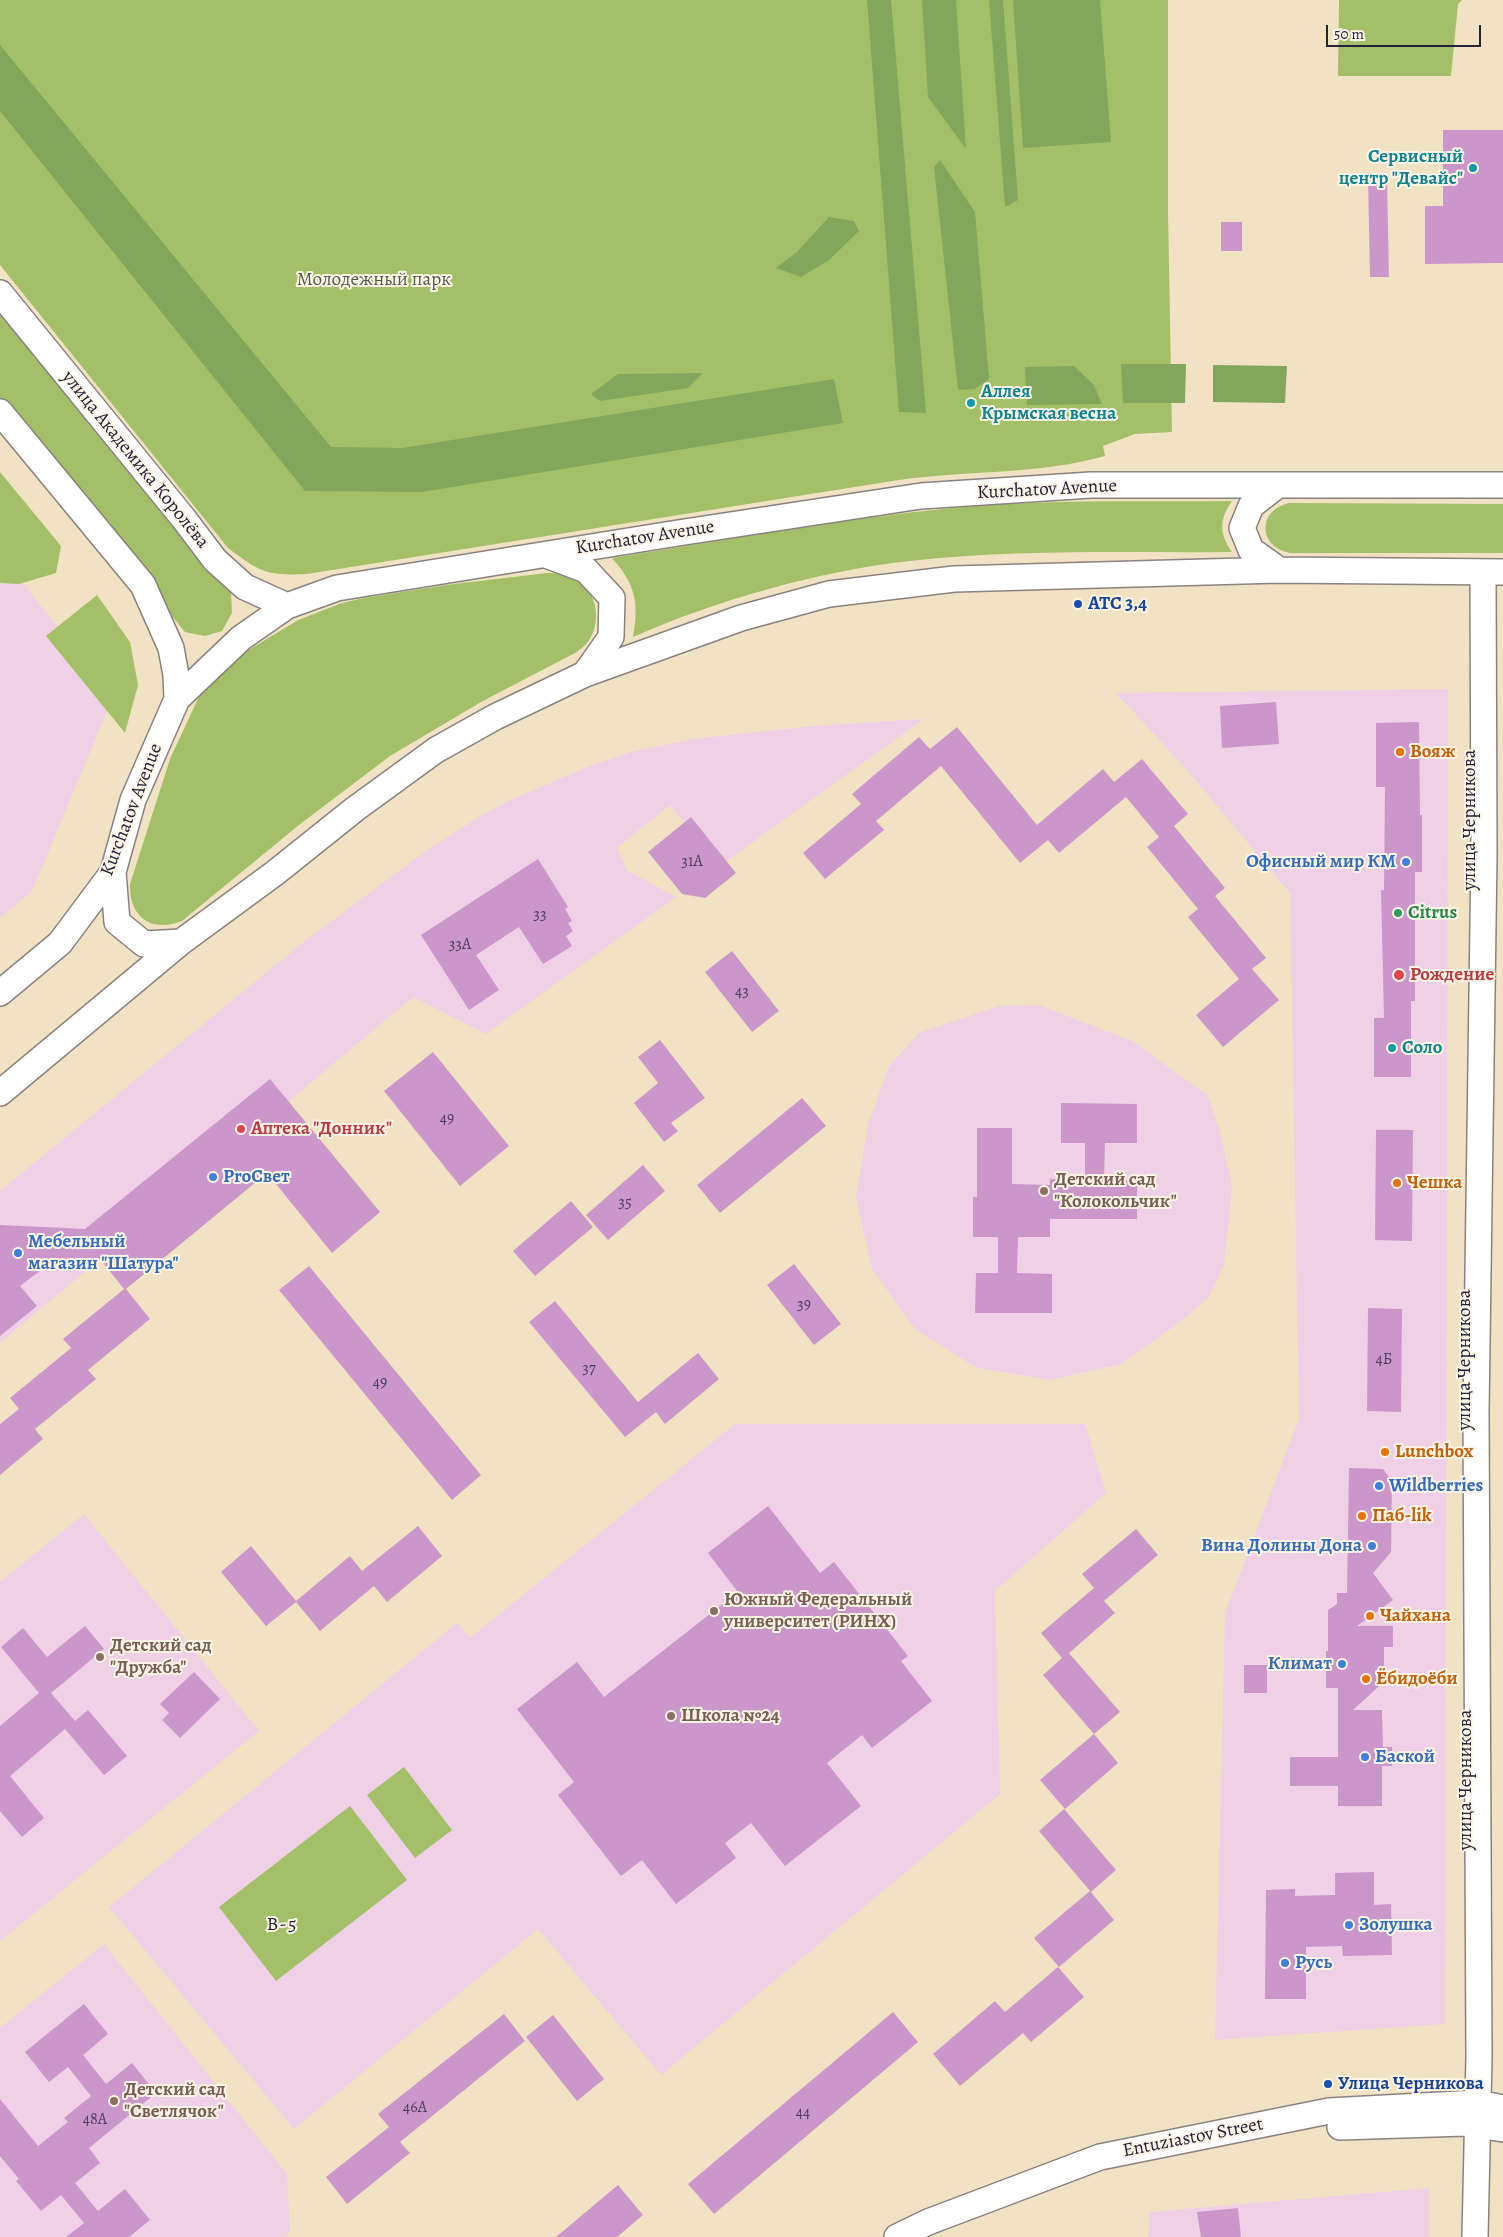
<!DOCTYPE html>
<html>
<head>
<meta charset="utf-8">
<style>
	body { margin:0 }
	#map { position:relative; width:1503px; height:2237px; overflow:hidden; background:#f2e2c4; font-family:Alegreya,serif }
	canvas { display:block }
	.scale { position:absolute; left:1326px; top:25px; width:155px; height:22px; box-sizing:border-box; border:2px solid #22223b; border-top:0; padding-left:6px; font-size:15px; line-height:18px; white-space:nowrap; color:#22223b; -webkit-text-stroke:4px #fcf5e5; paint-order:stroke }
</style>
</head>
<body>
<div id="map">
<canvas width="1503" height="2237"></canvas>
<div class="scale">50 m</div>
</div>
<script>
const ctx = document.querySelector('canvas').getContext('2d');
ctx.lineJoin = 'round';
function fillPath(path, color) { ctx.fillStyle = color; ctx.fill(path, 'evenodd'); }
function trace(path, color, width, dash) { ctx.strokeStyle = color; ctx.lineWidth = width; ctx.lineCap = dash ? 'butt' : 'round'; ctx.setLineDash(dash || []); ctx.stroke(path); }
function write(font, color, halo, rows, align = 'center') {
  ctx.font = font + ' Alegreya,serif'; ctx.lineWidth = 4; ctx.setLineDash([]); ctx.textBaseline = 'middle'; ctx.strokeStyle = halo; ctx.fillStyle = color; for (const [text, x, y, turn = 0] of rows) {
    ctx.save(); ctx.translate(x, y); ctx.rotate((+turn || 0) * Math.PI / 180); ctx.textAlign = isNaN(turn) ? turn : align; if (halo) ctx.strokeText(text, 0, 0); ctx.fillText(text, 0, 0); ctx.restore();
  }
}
fillPath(new Path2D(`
	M 0,554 L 113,697 L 32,891 L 0,918 Z
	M 1448,689 L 1445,2024 L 1215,2040 L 1225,1613 L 1299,1419 L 1290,893 L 1186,769 L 1116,693 Z
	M 924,719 L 718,867 L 670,805 L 617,848 L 627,870 L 676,897 L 486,1034 L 413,997 L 0,1343 L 0,1191 L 301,944 L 423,853 L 480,816 L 513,799 L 590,766 L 635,751 L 693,739 L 814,726 Z
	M 1039,1005 L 1134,1042 L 1208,1096 L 1220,1132 L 1232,1186 L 1224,1265 L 1209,1297 L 1181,1321 L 1121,1364 L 1050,1380 L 977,1368 L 915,1329 L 872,1269 L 856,1197 L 868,1125 L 889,1066 L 919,1033 L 999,1006 Z
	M 735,1424 L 1085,1424 L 1106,1493 L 995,1591 L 1000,1794 L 661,2075 L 538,1929 L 294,2129 L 109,1907 L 457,1623 L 470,1638 Z
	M 84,1514 L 259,1731 L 0,1941 L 0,1582 Z
	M 104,1944 L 287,2174 L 290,2231 L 283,2237 L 0,2237 L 0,2028 Z
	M 1429,2188 L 1429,2237 L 1148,2237 L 1150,2212 Z`), '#efd0e6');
fillPath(new Path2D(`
	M 0,0 L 1168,0 L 1168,211 L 1172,432 L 1135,434 L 1103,446 L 1105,456 C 1038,475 968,470 899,480 L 307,574 C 266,576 260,572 228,548 L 0,265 Z
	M 1339,0 L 1462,0 L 1458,4 L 1451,76 L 1338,76 Z
	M 0,304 L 231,590 L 232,613 L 222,631 L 205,636 L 185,632 L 0,406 Z
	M 0,472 L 61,546 L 56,573 L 19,584 L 0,583 Z
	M 1232,501 C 1219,520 1219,533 1232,552 C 1125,553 1017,549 910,561 C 819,571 717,600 633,637 C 639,603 636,585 612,558 C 725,540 838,519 953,508 C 1045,499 1140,502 1232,501 Z
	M 1289,503 L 1503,504 L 1503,553 L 1290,553 C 1258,547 1257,510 1289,503 Z
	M 547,573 C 558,573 567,574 577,580 C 598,592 602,625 587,643 C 584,647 579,650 575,653 L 481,702 L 390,756 L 299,825 L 182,921 C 151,933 129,917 130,884 L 170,759 L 202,690 L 229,662 L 298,620 L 342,603 L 364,598 L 446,585 Z
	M 97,595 L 130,642 L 138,685 L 125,733 L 46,636 Z
	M 404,1767 L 452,1830 L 415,1858 L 367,1795 Z
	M 350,1806 L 407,1880 L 276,1981 L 219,1907 Z`), '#a3c068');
fillPath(new Path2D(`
	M 867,0 L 891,0 L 926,413 L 899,412 Z
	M 922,0 L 956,0 L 966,149 L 928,97 Z
	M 989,0 L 1003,0 L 1018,200 L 1005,207 Z
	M 1013,0 L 1100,0 L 1111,142 L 1023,148 Z
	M 0,45 L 331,447 L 402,448 L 834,379 L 843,423 L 422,492 L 305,491 L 0,111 Z
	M 940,160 L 975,212 L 989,379 L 975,389 L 958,390 L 934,167 Z
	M 829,217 L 854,221 L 859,231 L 829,260 L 801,277 L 776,268 L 797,252 Z
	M 1121,364 L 1186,364 L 1185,403 L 1123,403 Z
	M 1213,365 L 1287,366 L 1285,403 L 1213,402 Z
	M 1074,366 L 1094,385 L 1102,404 L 1027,405 L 1025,367 Z
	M 703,373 L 688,388 L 600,401 L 591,394 L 618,374 Z`), '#82a65c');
fillPath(new Path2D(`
	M 1443,130 L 1503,130 L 1503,263 L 1425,264 L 1425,206 L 1443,206 Z
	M 1368,179 L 1387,179 L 1389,277 L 1370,277 Z
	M 1221,222 L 1242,222 L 1242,251 L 1221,251 Z
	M 1276,702 L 1279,744 L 1222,748 L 1220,706 Z
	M 1419,722 L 1420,815 L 1422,815 L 1422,872 L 1415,872 L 1415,1001 L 1411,1001 L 1411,1077 L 1374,1077 L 1374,1018 L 1384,1018 L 1381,890 L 1384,890 L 1385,787 L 1376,787 L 1376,723 Z
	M 957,727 L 1037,825 L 1103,769 L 1114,782 L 1142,759 L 1188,814 L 1174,826 L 1225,888 L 1215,896 L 1266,958 L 1252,969 L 1279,1000 L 1223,1047 L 1196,1015 L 1239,979 L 1188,917 L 1198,909 L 1147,847 L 1159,837 L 1126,797 L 1059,853 L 1048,840 L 1020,863 L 941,766 L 876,821 L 884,830 L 825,879 L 803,853 L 861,804 L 852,794 L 919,737 L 930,749 Z
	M 691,817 L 736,873 L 705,898 L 682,894 L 648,852 Z
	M 538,859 L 568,907 L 565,909 L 572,921 L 568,923 L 573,931 L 566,936 L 572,946 L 543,964 L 519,927 L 476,955 L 499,990 L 469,1010 L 421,935 Z
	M 732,951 L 779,1011 L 752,1032 L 705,972 Z
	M 660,1040 L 705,1098 L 671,1123 L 678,1131 L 664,1142 L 634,1103 L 658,1083 L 638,1057 Z
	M 433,1052 L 509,1146 L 460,1186 L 384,1091 Z
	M 270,1079 L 380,1212 L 332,1253 L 267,1173 L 126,1289 L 150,1319 L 88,1370 L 96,1379 L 35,1429 L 43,1439 L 0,1475 L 0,1424 L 19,1409 L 10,1398 L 71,1348 L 63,1339 L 124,1289 L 100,1259 L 85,1271 L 41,1270 L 20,1286 L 37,1306 L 0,1336 L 0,1225 L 85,1229 Z
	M 802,1098 L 826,1126 L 720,1213 L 697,1185 Z
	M 1061,1103 L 1137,1104 L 1137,1143 L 1105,1143 L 1104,1180 L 1137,1180 L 1137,1219 L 1050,1219 L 1050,1237 L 1018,1237 L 1017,1273 L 1052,1274 L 1052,1313 L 975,1313 L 976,1273 L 998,1273 L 998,1237 L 973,1237 L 973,1197 L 977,1197 L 977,1128 L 1012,1128 L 1012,1184 L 1050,1185 L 1050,1179 L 1085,1180 L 1085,1143 L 1061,1143 Z
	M 1376,1130 L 1413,1130 L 1412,1241 L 1375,1240 Z
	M 643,1165 L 665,1191 L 608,1240 L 586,1215 Z
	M 571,1201 L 593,1227 L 535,1276 L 513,1251 Z
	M 794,1264 L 841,1324 L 814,1345 L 767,1285 Z
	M 309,1266 L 481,1475 L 452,1500 L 279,1290 Z
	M 555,1301 L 638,1402 L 698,1353 L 719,1379 L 665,1424 L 656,1412 L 625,1437 L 529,1322 Z
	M 1368,1308 L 1402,1309 L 1401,1412 L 1367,1411 Z
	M 1349,1468 L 1383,1469 L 1392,1481 L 1391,1552 L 1373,1573 L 1393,1600 L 1357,1626 L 1393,1626 L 1393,1647 L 1384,1647 L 1384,1671 L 1389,1677 L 1353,1710 L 1382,1710 L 1383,1747 L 1392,1747 L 1392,1766 L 1382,1766 L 1382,1806 L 1338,1806 L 1338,1786 L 1290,1786 L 1290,1757 L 1338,1757 L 1338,1688 L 1326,1688 L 1326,1651 L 1328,1651 L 1328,1610 L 1337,1604 L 1337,1593 L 1347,1593 Z
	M 768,1506 L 820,1573 L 834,1562 L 908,1656 L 901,1661 L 932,1701 L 872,1748 L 862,1735 L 827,1763 L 861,1806 L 785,1866 L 751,1823 L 725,1843 L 736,1858 L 676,1904 L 642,1860 L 621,1876 L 558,1795 L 574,1782 L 517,1709 L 577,1662 L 604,1697 L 738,1592 L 708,1553 Z
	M 418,1526 L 442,1556 L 387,1602 L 374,1586 L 320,1631 L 296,1602 L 266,1626 L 221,1572 L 251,1546 L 296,1601 L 350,1556 L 362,1571 Z
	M 1136,1529 L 1158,1555 L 1104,1601 L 1115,1613 L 1069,1653 L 1120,1712 L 1094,1734 L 1118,1763 L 1065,1809 L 1040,1780 L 1094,1734 L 1043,1675 L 1062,1658 L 1041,1633 L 1094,1588 L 1082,1574 Z
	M 85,1626 L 104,1649 L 51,1693 L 75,1721 L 88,1710 L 127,1756 L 104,1775 L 65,1729 L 10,1776 L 44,1818 L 22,1837 L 0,1811 L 0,1726 L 39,1693 L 1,1647 L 23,1628 L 47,1657 Z
	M 1244,1665 L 1267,1665 L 1267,1693 L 1244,1693 Z
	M 194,1672 L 220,1699 L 180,1738 L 162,1720 L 169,1713 L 160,1704 Z
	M 1064,1809 L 1116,1870 L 1091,1892 L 1039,1831 Z
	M 1374,1872 L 1374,1905 L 1391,1904 L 1392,1955 L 1343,1956 L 1342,1946 L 1306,1947 L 1306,1999 L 1265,1999 L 1266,1890 L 1295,1889 L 1295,1896 L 1335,1895 L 1335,1873 Z
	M 1090,1891 L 1114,1920 L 1059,1967 L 1034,1938 Z
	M 1058,1967 L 1084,1997 L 1031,2042 L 1023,2033 L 960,2086 L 933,2054 L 995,2001 L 1005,2012 Z
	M 84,2004 L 108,2034 L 83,2055 L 106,2084 L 132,2063 L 156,2093 L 89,2148 L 100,2163 L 75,2183 L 98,2211 L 125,2189 L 150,2220 L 129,2237 L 66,2237 L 84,2223 L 61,2195 L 41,2211 L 16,2181 L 19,2179 L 0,2156 L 0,2099 L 38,2146 L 68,2122 L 64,2118 L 91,2096 L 68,2067 L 49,2082 L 25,2052 Z
	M 893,2012 L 918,2042 L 714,2214 L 688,2184 Z
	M 504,2014 L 525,2041 L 400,2142 L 410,2153 L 347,2204 L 326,2177 L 389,2127 L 378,2114 Z
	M 553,2015 L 604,2079 L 577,2101 L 526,2037 Z
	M 618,2185 L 643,2215 L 617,2237 L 556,2237 Z
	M 1238,2208 L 1241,2237 L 1201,2237 L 1197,2212 Z`), '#cb96ca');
const secondary = new Path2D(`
	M 0,293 L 184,519 L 215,560 L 245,587 L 287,606
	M 0,412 L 143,585 L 171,648 L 176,675 L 177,699
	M 1278,485 L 1251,506 L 1242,528 L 1251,550 L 1279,570
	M 546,555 L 586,570 L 612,598 L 611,637 L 585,674
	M 113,872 L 117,922 L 144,944 L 181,942
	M 0,993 L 60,943 L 113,872 L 133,800 L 177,699 L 241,638 L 287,606 L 337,588 L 678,533 L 921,496 L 1091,485 L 1503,485
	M 0,1093 L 181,942 L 275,873 L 355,809 L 436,750 L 495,717 L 585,674 L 741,618 L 829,594 L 954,579 L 1279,570 L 1503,572
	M 1340,2127 L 1465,2123 L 1503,2129
	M 897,2237 L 928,2222 L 1100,2157 L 1329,2111 L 1478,2103 L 1503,2108
	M 1475,2237 L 1479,2057 L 1476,1412 L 1484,854 L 1483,573`);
trace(secondary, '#8a8280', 28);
trace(secondary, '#fff', 25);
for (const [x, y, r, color] of [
	[1473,168,5,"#0f9aa8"],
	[971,403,5,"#0f9aa8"],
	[1078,604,5,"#1a4fb4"],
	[1400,752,5,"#e8710a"],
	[1406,862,5,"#3f7fe0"],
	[1398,913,5,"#2e9e5b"],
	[1399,975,6,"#e0444e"],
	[1392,1048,5,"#0f9aa8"],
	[241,1129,5,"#e0444e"],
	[213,1177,5,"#3f7fe0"],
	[1397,1183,5,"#e8710a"],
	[1044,1191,5,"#8d6e63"],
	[18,1253,5,"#3f7fe0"],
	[1385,1452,5,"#e8710a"],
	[1379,1486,5,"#3f7fe0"],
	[1362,1516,5,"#e8710a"],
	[1372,1546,5,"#3f7fe0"],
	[714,1611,5,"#8d6e63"],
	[1370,1616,5,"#e8710a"],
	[100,1657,5,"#8d6e63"],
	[1342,1664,5,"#3f7fe0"],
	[1366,1679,5,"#e8710a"],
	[671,1716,5,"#8d6e63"],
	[1365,1757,5,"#3f7fe0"],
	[1349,1925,5,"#3f7fe0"],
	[1285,1963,5,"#3f7fe0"],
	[1328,2084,5,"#1a4fb4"],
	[114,2101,5,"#8d6e63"]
]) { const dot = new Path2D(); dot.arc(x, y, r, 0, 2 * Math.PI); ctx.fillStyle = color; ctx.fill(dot); trace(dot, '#fcf5e5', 2); }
write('16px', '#4c3f5f', null, [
	["31А",692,862],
	["33",540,915],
	["33А",460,945],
	["43",742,992],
	["49",447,1119],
	["35",625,1203],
	["39",804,1305],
	["4Б",1384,1360],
	["37",589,1369],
	["49",380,1383],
	["46А",415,2108],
	["44",803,2113],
	["48А",95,2120]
]);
write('bold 19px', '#0d838f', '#fcf5e5', [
	["Сервисный",1463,157,"right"],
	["центр \"Девайс\"",1463,179,"right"],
	["Аллея",981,392],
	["Крымская весна",981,414],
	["Соло",1402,1048]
], 'left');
write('19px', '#4f594b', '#fcf5e5', [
	["Молодежный парк",374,280]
]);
write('19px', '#22223b', '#fcf5e5', [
	["улица Академика Королёва",135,460,51],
	["Kurchatov Avenue",1047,490,-3],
	["Kurchatov Avenue",645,538,-9],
	["Kurchatov Avenue",132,810,-69],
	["улица Черникова",1470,820,-90],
	["улица Черникова",1465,1360,-90],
	["улица Черникова",1466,1780,-90],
	["Entuziastov Street",1193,2138,-11]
]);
write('bold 19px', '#164399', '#fcf5e5', [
	["АТС 3,4",1088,604],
	["Улица Черникова",1338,2084]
], 'left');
write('bold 19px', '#c56008', '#fcf5e5', [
	["Вояж",1410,752],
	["Чешка",1407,1183],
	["Lunchbox",1395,1452],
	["Паб-lik",1372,1516],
	["Чайхана",1380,1616],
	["Ёбидоёби",1376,1679]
], 'left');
write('bold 19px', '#366cbe', '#fcf5e5', [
	["Офисный мир КМ",1396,862,"right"],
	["ProСвет",223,1177],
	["Мебельный",28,1242],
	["магазин \"Шатура\"",28,1264],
	["Wildberries",1389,1486],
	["Вина Долины Дона",1362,1546,"right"],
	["Климат",1332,1664,"right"],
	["Баской",1375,1757],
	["Золушка",1359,1925],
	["Русь",1295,1963]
], 'left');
write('bold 19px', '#27864d', '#fcf5e5', [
	["Citrus",1408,913]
], 'left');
write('bold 19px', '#be3a42', '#fcf5e5', [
	["Рождение",1410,975],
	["Аптека \"Донник\"",251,1129]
], 'left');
write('bold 19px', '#785e54', '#fcf5e5', [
	["Детский сад",1054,1180],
	["\"Колокольчик\"",1054,1202],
	["Южный Федеральный",724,1600],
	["университет (РИНХ)",724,1622],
	["Детский сад",110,1646],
	["\"Дружба\"",110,1668],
	["Школа №24",681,1716],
	["Детский сад",124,2090],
	["\"Светлячок\"",124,2112]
], 'left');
ctx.letterSpacing = '1px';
write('20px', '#22223b', '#fcf5e5', [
	["В-5",282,1925]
]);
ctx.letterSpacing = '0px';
</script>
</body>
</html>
